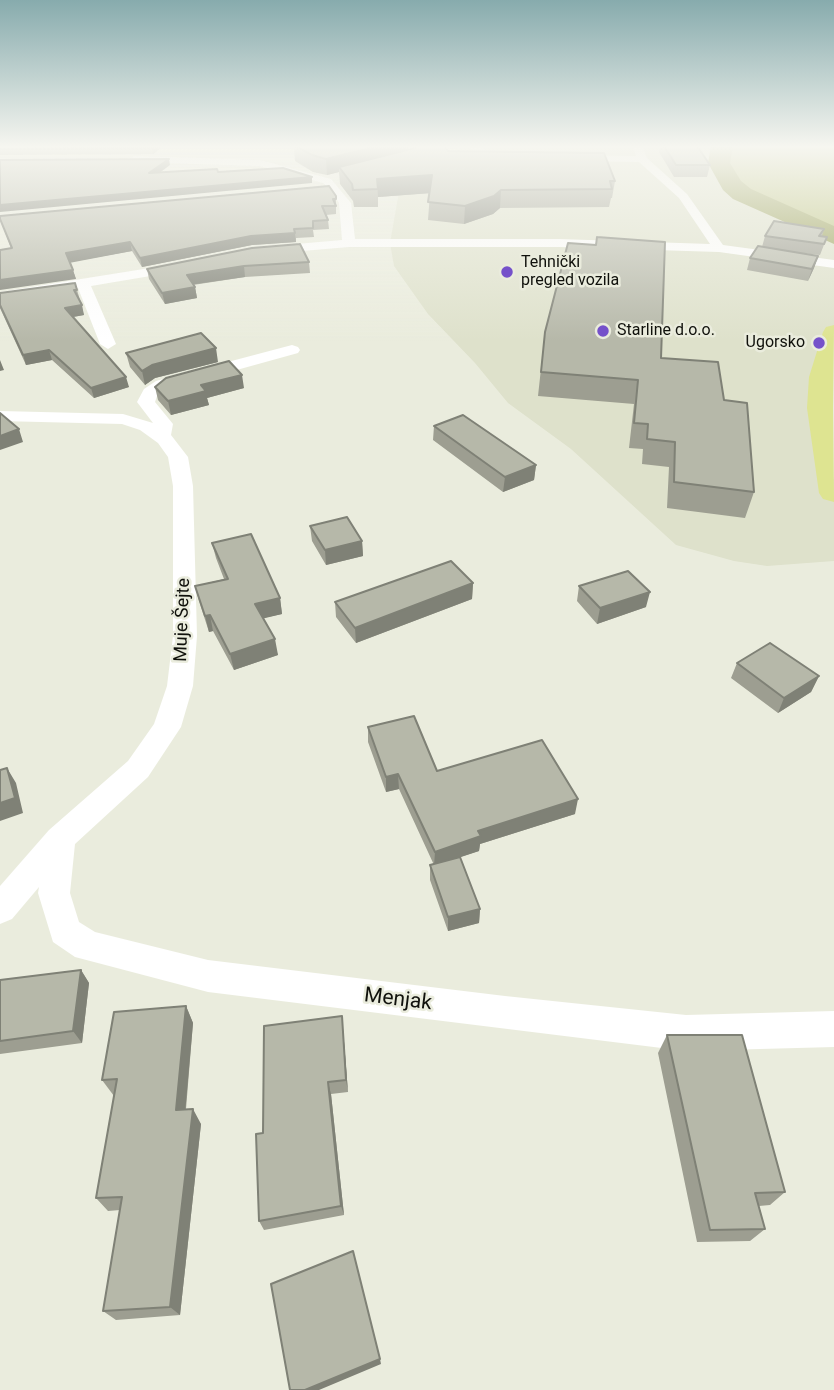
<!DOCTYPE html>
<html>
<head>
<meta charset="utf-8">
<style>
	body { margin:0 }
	canvas { display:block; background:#eaecdd }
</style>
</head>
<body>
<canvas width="834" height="1390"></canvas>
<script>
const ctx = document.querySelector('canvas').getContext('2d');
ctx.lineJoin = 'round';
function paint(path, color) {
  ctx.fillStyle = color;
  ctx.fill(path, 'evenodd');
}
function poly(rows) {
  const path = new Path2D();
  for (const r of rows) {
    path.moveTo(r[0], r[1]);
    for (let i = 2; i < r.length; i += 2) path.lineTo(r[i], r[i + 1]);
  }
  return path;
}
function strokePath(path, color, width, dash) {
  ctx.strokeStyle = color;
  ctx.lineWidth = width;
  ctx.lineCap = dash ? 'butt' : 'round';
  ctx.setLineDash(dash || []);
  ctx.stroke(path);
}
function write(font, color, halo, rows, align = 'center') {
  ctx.font = font + ' Roboto,sans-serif';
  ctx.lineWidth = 5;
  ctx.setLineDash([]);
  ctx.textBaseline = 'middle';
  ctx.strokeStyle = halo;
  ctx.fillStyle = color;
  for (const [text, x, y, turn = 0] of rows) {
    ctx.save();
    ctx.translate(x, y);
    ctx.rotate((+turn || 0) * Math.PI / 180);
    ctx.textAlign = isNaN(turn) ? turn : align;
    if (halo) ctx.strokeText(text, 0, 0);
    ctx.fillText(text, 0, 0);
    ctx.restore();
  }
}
const built = poly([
	[459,146,722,146,719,163,731,185,742,194,834,236,834,332,830,339,823,434,834,481,834,561,767,566,734,561,676,545,571,449,508,403,475,363,428,314,394,266,390,243,403,169,457,160]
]);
const green = poly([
	[722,146,834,146,834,236,742,194,731,185,719,163]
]);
const river = poly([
	[711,146,733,146,730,163,741,181,751,189,834,226,834,244,733,199,723,190,708,163,711,146]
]);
const street = poly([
	[467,146,479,146,487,151,518,158,513,161,484,157,467,146],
	[632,146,642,146,647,158,687,194,723,245,834,260,834,268,719,252,559,247,349,247,267,254,262,253,262,247,342,240,339,203,331,190,323,183,260,166,134,162,129,159,134,156,260,160,331,179,351,203,355,239,559,239,710,244,679,198,639,162,572,161,567,158,572,155,636,156,632,146],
	[181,263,186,264,186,270,91,286,116,344,108,349,100,344,78,288,0,300,0,292,181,263],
	[292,345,298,347,300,350,298,353,168,389,157,396,155,402,173,424,171,435,188,457,193,486,197,636,193,686,181,727,148,777,75,844,70,893,79,922,95,932,208,960,505,996,686,1015,834,1011,834,1047,686,1051,208,992,75,957,53,942,38,893,39,887,12,919,0,924,0,886,49,830,128,761,154,724,167,686,173,636,173,486,168,457,158,443,140,430,122,424,0,421,0,411,123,414,153,423,137,402,144,389,156,381,292,345]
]);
const primary = poly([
	[834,325,833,408,834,502,823,499,819,493,807,408,809,377,823,332,826,327,834,325]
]);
const wall = poly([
	[0,146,161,146,161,148,153,154,0,155],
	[294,146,408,146,408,150,448,151,615,181,612,198,611,198,609,207,500,208,493,214,464,224,428,220,430,193,378,197,378,207,354,207,353,201,340,184,339,172,327,175,313,172,295,161],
	[660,146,697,146,710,165,707,177,674,177,659,152],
	[336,196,336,214,326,215,328,220,329,229,313,230,314,237,296,238,296,242,252,245,142,267,132,251,70,262,76,279,11,248,0,219],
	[824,229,822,236,827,237,820,255,792,252,818,256,814,268,808,281,747,270,750,258,762,247,765,236],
	[309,262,310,273,245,277,193,285,195,287,197,298,165,304,149,279,147,269],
	[77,290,80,300,79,300,84,315,73,317,129,387,94,398,52,360,26,365,0,308,0,293],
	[545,332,661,358,724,400,754,492,745,518,667,508,669,467,642,464,643,449,629,448,634,404,538,396],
	[126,353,218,362,155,378,145,385,130,367],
	[155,387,244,388,207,398,209,405,171,415,158,400],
	[434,426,536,465,534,480,503,492,433,440],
	[310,526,362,541,363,556,326,565,312,541],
	[212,543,280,598,282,614,263,618,278,655,234,670,213,631,209,632,199,601,195,586,224,579,216,558],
	[473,583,472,599,356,643,336,617,335,602],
	[579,586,646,607,597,624,577,601],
	[737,663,819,676,811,692,778,713,731,678],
	[368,727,437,771,575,814,480,844,479,851,460,857,480,909,479,923,448,931,430,880,430,865,434,865,399,789,386,792,368,742],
	[81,970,89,983,82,1043,0,1054,0,980],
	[186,1006,193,1023,186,1109,201,1124,180,1315,116,1320,103,1311,120,1210,108,1211,96,1198,114,1096,102,1080],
	[343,1029,348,1092,331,1094,344,1215,264,1230,259,1221,263,1133],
	[667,1035,785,1192,770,1205,759,1206,765,1229,750,1241,697,1242,658,1053]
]);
const shadedWall = poly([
	[155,146,161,146,161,148,153,154,152,148],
	[378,146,408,146,408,153,339,167,339,172,327,175,326,159],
	[169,159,170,165,150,180,149,173],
	[432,175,432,193,378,197,377,179],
	[312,177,312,183,0,212,0,205],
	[501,190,500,208,493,214,464,224,465,206],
	[295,233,296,242,252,245,142,267,140,258,251,236],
	[130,242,132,251,69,263,66,253],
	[818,256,814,268,808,281,812,269],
	[244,266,245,277,189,285,187,275],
	[73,270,76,279,0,290,0,280],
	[195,287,197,298,165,304,162,293],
	[82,305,84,315,67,318,65,308],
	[216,348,218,362,155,378,145,385,142,371,152,365],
	[49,350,52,360,26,365,23,355],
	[0,360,4,370,0,371],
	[242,375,244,388,207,398,209,405,171,415,168,401,201,385],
	[126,377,129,387,94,398,91,388],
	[19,429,23,442,0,450,0,436],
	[536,465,534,480,503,492,505,477],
	[362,541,363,556,326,565,325,550],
	[473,583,472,599,356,643,355,628],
	[650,592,646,607,597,624,600,608],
	[280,598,282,614,257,620,255,604],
	[210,615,213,631,209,632,205,616],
	[275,639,278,655,234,670,230,654],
	[819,676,811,692,778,713,784,698],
	[7,768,16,783,23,813,0,821,0,803],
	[398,774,399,789,386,792,386,777],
	[578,799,575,814,480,844,479,851,434,866,435,852,478,831],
	[480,909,479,923,448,931,448,917],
	[81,970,89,983,82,1043,73,1031],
	[186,1006,193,1023,184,1125,176,1110],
	[342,1016,343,1029,348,1092,346,1080],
	[328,1082,331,1094,344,1215,341,1206],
	[193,1109,201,1124,180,1315,170,1307],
	[380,1359,381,1364,319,1390,305,1390]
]);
const building = poly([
	[0,146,155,146,152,148,0,149,0,146],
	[296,146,378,146,326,159,312,155,296,146],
	[417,146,445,146,448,151,604,153,615,181,610,181,612,189,501,190,494,196,465,206,428,202,432,175,377,179,378,189,353,190,352,184,339,167,415,148,417,146],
	[664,146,697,146,710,165,676,165,664,146],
	[169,159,149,173,217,169,218,172,283,168,312,177,0,205,0,160,169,159],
	[329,186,336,196,336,199,333,199,336,206,322,206,328,220,313,221,313,228,294,229,295,233,251,236,140,258,130,242,66,253,73,270,0,280,0,250,12,248,0,219,0,216,329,186],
	[774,221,824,229,819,236,827,237,824,244,765,236,774,221],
	[597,237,665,242,661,358,718,362,724,400,747,403,754,492,674,482,675,442,647,439,648,424,634,423,638,380,541,372,545,332,568,243,596,245,597,237],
	[300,244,309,262,244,266,187,275,195,287,162,293,147,269,252,248,300,244],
	[758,246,818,256,812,269,750,258,758,246],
	[75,283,77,290,74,290,82,305,65,308,126,377,91,388,49,350,23,355,0,305,0,293,75,283],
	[201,333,216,348,152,365,142,371,126,353,201,333],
	[229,361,242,375,201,385,206,391,168,401,155,387,166,378,229,361],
	[0,413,19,429,0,436,0,413],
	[463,415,536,465,505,477,434,426,463,415],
	[347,517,362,541,325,550,310,526,347,517],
	[251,534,280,598,255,604,275,639,230,654,210,615,205,616,195,586,228,579,212,543,251,534],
	[451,561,473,583,355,628,335,602,451,561],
	[628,571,650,592,600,608,579,586,628,571],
	[770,643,819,676,784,698,737,663,770,643],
	[414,716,437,771,542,740,578,799,478,831,481,836,435,852,398,774,386,777,368,727,414,716],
	[7,768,15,798,0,803,0,770,7,768],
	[460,857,480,909,448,917,430,865,460,857],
	[81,970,73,1031,0,1041,0,980,81,970],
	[186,1006,176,1110,193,1109,170,1307,103,1311,122,1197,96,1198,117,1079,102,1080,114,1012,186,1006],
	[342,1016,346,1080,328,1082,341,1206,259,1221,256,1134,263,1133,264,1026,342,1016],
	[667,1035,742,1035,785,1192,755,1193,765,1229,710,1230,667,1035],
	[353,1251,380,1359,305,1390,290,1390,271,1284,353,1251]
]);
const markers = [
	[507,272,7,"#7551ca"],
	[603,331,7,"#7551ca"],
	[819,343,7,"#7551ca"]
];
const farPoinames = [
	["Tehnički",521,263],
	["pregled vozila",521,281],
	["Starline d.o.o.",617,331],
	["Ugorsko",805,343,"right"]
];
const streetNames = [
	["Muje Šejte",183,620,-88]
];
const nearStreetnames = [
	["Menjak",398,1000,7]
];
paint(built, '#dee1cb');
paint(green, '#bbc27c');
paint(river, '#979e54');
paint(street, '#fff');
paint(primary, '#dee491');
paint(wall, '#9d9e91');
paint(shadedWall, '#7f8176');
paint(building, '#b6b8a9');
strokePath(building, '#7f8176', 2);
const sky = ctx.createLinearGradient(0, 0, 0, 341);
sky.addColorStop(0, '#87abad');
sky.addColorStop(0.43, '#f6f6f0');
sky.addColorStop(1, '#f6f6f000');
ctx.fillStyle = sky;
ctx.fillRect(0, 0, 834, 341);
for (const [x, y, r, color] of markers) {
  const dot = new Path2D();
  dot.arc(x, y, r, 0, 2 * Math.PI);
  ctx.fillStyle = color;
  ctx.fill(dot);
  strokePath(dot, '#eaecdd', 2.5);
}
write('16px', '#10110c', '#eaecdd', farPoinames, 'left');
write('18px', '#10110c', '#eaecdd', streetNames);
write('21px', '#10110c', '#eaecdd', nearStreetnames);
</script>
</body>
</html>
